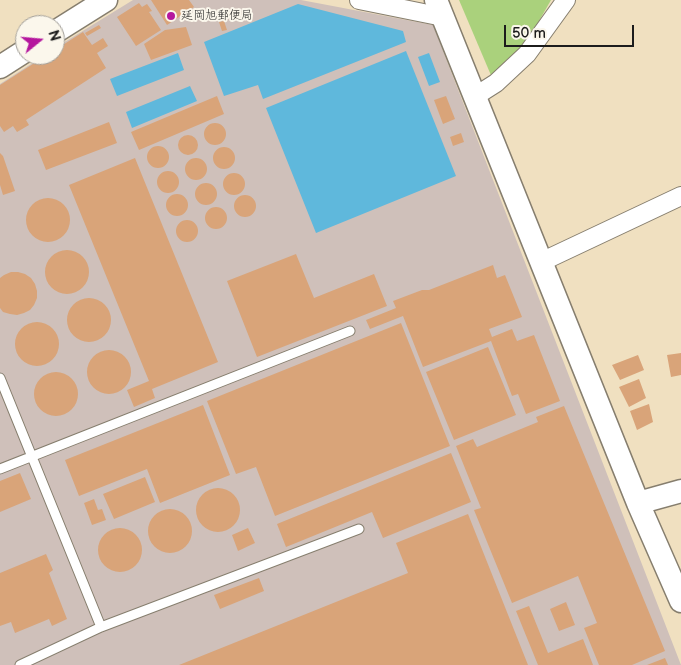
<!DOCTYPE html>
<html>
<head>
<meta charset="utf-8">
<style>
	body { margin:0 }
	#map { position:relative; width:681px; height:665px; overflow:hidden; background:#f0e0c0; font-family:"Balsamiq Sans",sans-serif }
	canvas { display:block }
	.north { position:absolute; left:15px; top:15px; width:50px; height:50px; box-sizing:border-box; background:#fbf7ec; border:1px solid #a29f99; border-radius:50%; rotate:73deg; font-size:14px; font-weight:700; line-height:20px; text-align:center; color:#1c1c1c }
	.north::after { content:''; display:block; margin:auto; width:18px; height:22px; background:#b5179e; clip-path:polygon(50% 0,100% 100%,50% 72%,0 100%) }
	.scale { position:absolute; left:504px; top:25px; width:130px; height:22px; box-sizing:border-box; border:2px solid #1c1c1c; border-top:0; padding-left:6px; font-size:15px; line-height:18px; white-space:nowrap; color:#1c1c1c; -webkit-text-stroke:4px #fbf7ec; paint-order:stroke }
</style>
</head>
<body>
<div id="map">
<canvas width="681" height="665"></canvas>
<div class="north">N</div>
<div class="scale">50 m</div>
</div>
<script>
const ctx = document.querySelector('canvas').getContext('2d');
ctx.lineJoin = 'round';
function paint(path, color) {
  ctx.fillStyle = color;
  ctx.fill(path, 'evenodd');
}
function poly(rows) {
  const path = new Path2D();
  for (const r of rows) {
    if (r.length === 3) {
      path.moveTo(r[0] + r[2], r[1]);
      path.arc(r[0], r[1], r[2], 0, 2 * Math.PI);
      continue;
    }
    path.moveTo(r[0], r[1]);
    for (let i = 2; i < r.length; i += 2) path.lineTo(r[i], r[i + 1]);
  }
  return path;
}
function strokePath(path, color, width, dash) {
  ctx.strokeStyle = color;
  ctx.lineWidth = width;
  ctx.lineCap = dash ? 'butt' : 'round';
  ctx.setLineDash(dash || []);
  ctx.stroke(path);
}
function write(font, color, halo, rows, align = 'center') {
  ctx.font = font + ' "Balsamiq Sans","Klee One",sans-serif';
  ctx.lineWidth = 4;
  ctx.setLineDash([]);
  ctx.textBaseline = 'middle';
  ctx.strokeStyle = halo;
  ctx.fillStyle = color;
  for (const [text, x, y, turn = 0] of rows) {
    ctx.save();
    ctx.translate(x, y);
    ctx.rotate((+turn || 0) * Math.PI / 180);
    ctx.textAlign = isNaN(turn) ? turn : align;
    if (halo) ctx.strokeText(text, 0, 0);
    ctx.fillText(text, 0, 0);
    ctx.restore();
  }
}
const industrial = poly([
	[133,0,301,0,433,25,681,665,0,665,0,84,45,55,55,55,55,48]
]);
const green = poly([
	[459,0,551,0,527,42,493,80]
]);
const water = poly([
	[298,4,403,31,406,42,263,99,258,85,224,96,204,42],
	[406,51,456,176,316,233,266,108],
	[178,53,184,70,117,96,110,79],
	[429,53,440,82,429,86,418,57],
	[190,86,197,101,132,128,126,112]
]);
const building = poly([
	[151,0,189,0,194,7,167,25],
	[139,3,142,7,147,4,152,11,149,12,161,30,136,46,117,17],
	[224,21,227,30,222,31,219,22],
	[99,25,101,28,87,36,85,33],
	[186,27,192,45,151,60,144,44,165,30],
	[83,32,92,45,103,38,108,46,97,53,106,68,26,120,29,125,17,132,13,126,4,132,0,126,0,85,47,55,55,55,55,50],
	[217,96,224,114,139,150,131,132],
	[446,96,455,119,443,124,434,100],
	[109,122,117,143,46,170,38,150],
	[215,134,11],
	[461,133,464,142,453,146,450,137],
	[188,145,10],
	[158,157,11],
	[224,158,11],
	[0,153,3,156,15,191,3,195,0,185],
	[135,158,218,362,152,389,155,398,134,407,127,390,149,381,69,185],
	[196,169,11],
	[168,182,11],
	[234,184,11],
	[206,194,11],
	[177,205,11],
	[245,206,11],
	[48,220,22],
	[216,218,11],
	[187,231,11],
	[67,272,22],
	[296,254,314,298,374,274,387,306,257,357,227,281],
	[493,265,497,278,505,275,522,317,489,329,492,337,512,329,517,341,534,335,560,401,526,414,518,394,512,396,491,341,423,367,403,316,370,329,366,320,396,308,393,301,422,290,429,290],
	[11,272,18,272,25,274,31,278,35,284,37,291,37,298,34,305,30,310,24,313,17,315,10,314,3,312,0,308,0,278,4,275],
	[89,320,22],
	[37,344,22],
	[401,323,450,446,275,516,256,467,236,474,207,401],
	[488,347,516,415,454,440,426,372],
	[109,372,22],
	[681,353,681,375,671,377,667,355],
	[638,355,644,370,620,380,612,365],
	[56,394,22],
	[639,379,646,398,629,407,619,387],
	[649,404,653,422,637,430,630,411],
	[203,405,230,475,160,503,147,469,79,496,65,460],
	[564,406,665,651,632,665,599,665,584,628,597,623,578,576,512,603,474,510,481,508,456,446,473,439,477,447,538,422,536,417],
	[451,453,471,502,383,538,372,512,286,547,277,524],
	[20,473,31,499,0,512,0,481],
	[145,477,155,502,114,519,103,494],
	[218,510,22],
	[94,499,98,510,102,509,106,520,92,525,84,503],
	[170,531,22],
	[468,514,528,665,179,665,408,573,396,543],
	[248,528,255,543,238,551,232,535],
	[120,550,22],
	[46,554,53,570,49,573,67,619,52,626,49,619,15,633,11,622,0,626,0,573],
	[259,578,264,591,220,609,214,595],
	[566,602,575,625,559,631,550,609],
	[529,606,548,653,583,639,593,665,538,665,516,611],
	[665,658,668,665,647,665]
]);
const service = poly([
	[0,378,101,627],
	[0,469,350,331],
	[20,665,101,627,359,529]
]);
const minor = poly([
	[359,0,443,17],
	[474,97,496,83,527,54,566,0],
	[541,262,681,196]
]);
const tertiary = poly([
	[436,0,638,503,681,601],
	[55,32,106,0],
	[0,67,25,51],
	[638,503,681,491]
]);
const markers = [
	[171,16,5,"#b5179e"]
];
const poiNames = [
	["延岡旭郵便局",181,16]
];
paint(industrial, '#cfc0ba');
paint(green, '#aad17c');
paint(water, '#5fb8dc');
paint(building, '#d9a479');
strokePath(service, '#867e6e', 11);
strokePath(minor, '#867e6e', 20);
strokePath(tertiary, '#867e6e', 25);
strokePath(service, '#fff', 9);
strokePath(minor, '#fff', 18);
strokePath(tertiary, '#fff', 22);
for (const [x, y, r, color] of markers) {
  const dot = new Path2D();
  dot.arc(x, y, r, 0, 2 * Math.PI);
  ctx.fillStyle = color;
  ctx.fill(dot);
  strokePath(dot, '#fbf7ec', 2);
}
write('12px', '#1c1c1c', '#fbf7ec', poiNames, 'left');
</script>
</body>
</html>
